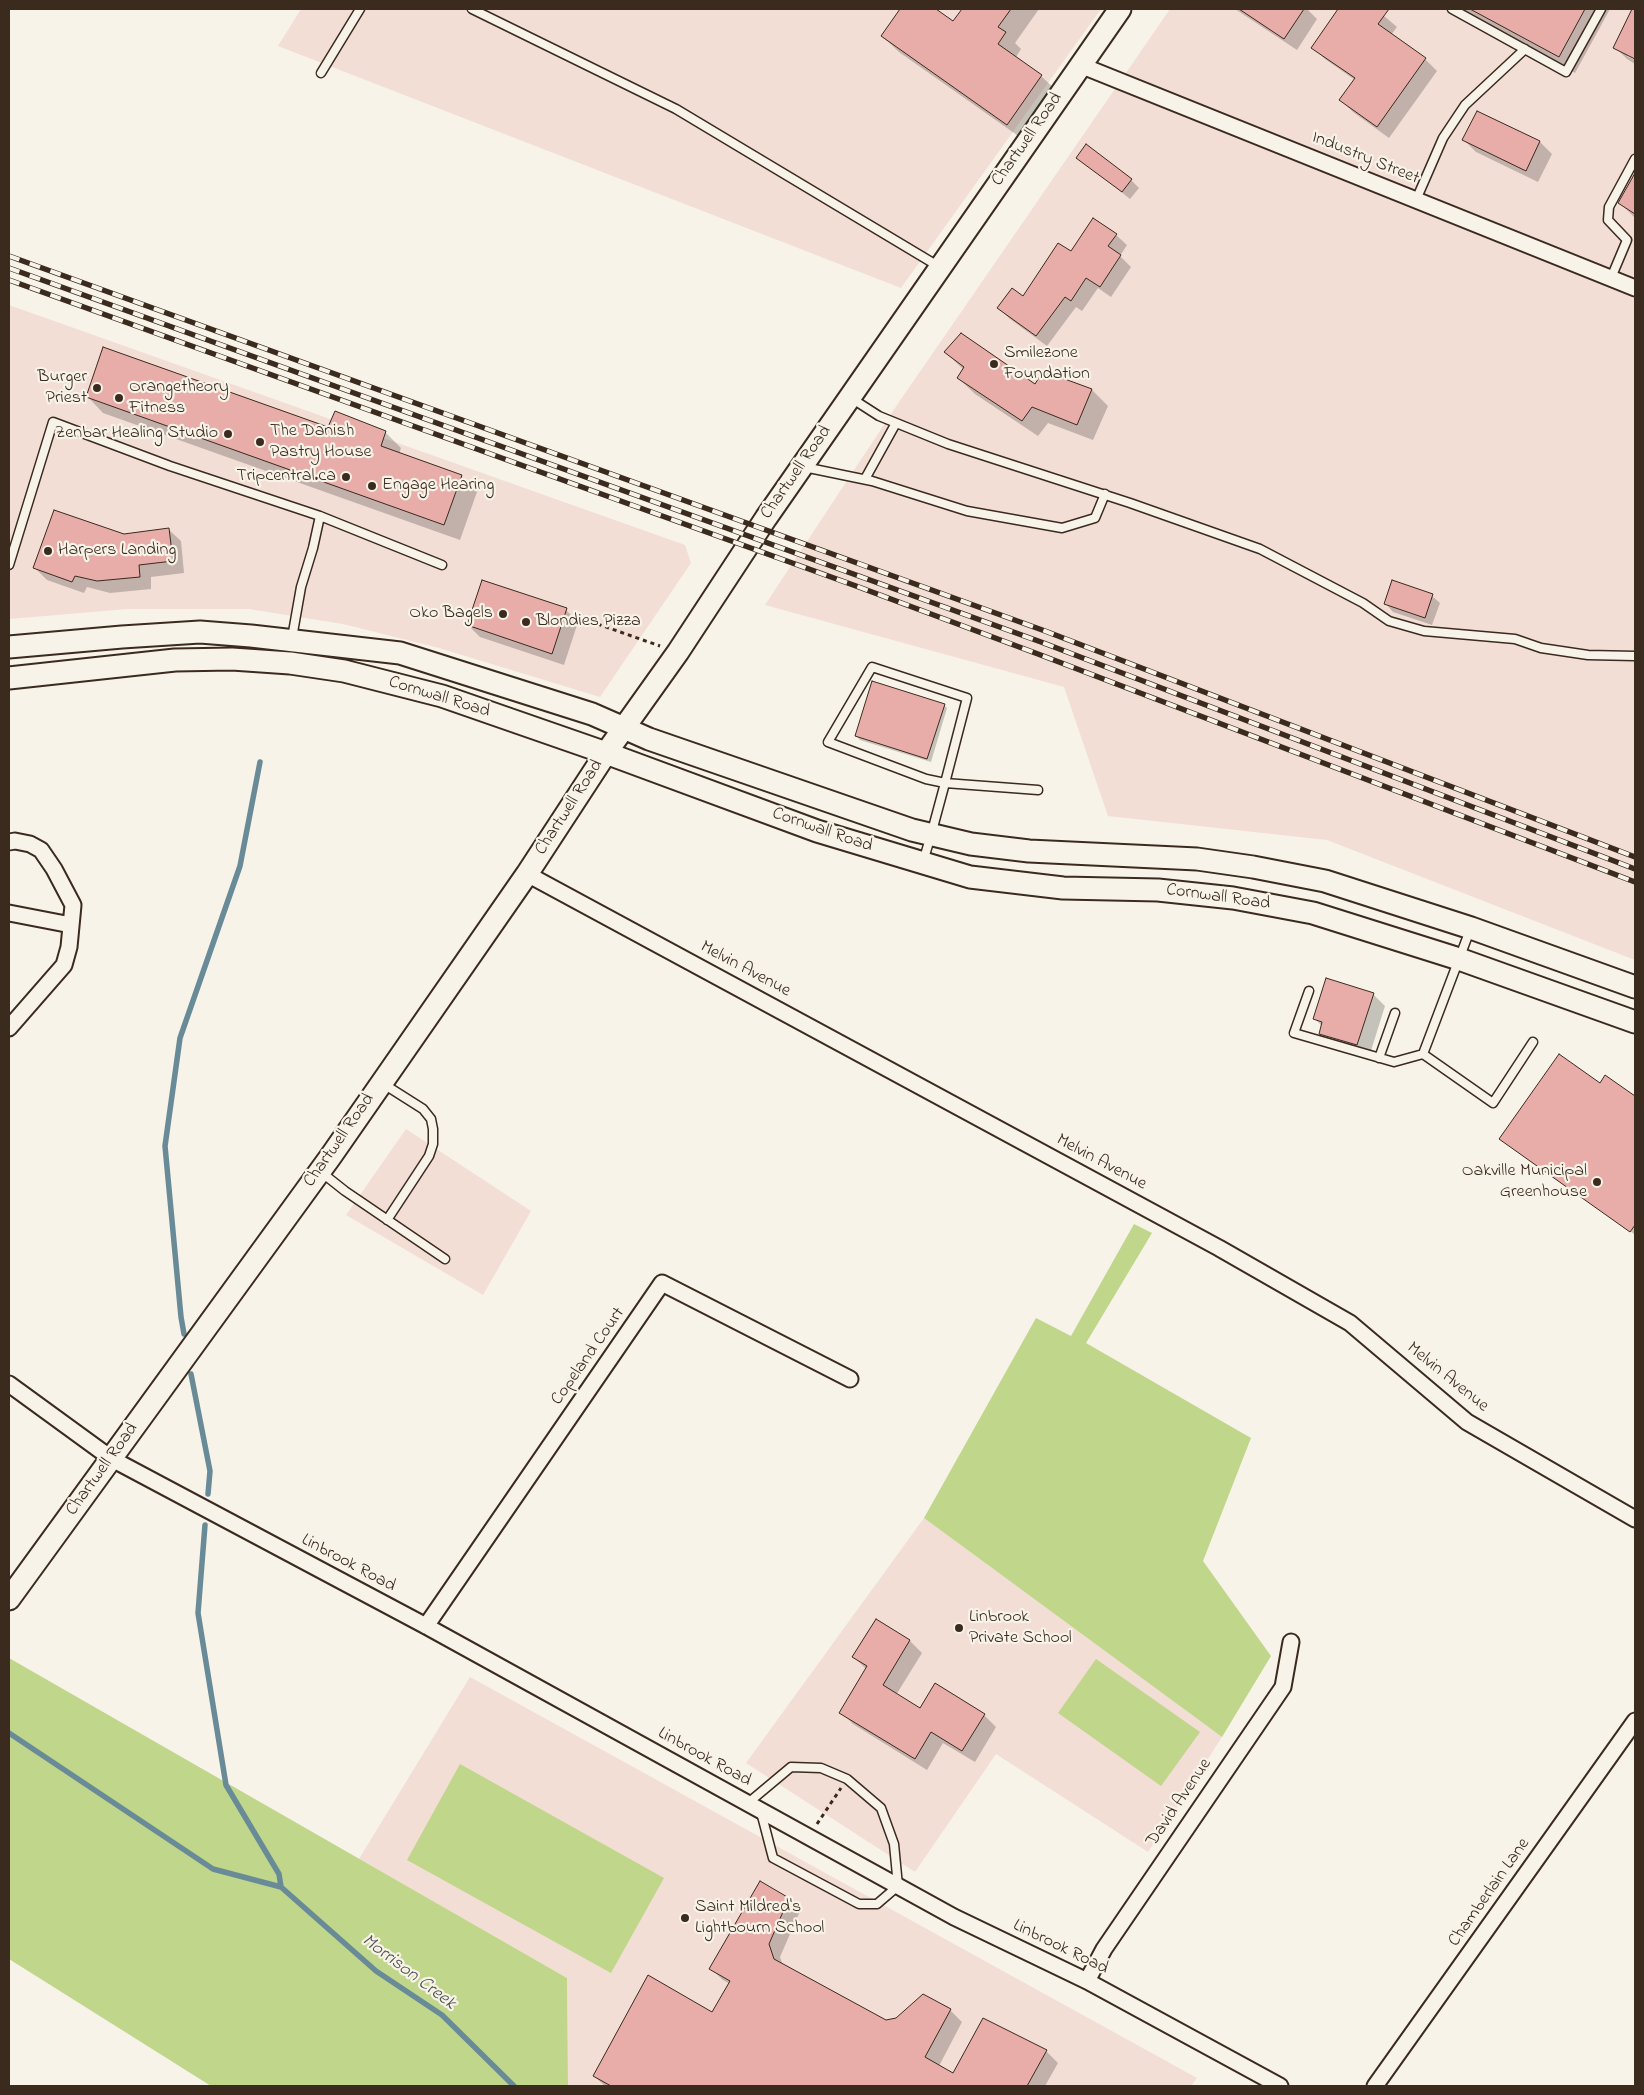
<!DOCTYPE html>
<html>
<head>
<meta charset="utf-8">
<style>
	body { margin:0 }
	#map { position:relative; width:1644px; height:2095px; overflow:hidden; background:#f7f3e8; font-family:"Indie Flower",sans-serif }
	canvas { display:block }
	.frame { position:absolute; inset:0; border:10px solid #3b2a1e; pointer-events:none }
</style>
</head>
<body>
<div id="map">
<canvas width="1644" height="2095"></canvas>
<div class="frame"></div>
</div>
<script>
const ctx = document.querySelector('canvas').getContext('2d');
ctx.lineJoin = 'round';
function paint(path, color) {
  ctx.fillStyle = color;
  ctx.fill(path, 'evenodd');
}
function poly(rows) {
  const path = new Path2D();
  for (const r of rows) {
    path.moveTo(r[0], r[1]);
    for (let i = 2; i < r.length; i += 2) path.lineTo(r[i], r[i + 1]);
  }
  return path;
}
function strokePath(path, color, width, dash) {
  ctx.strokeStyle = color;
  ctx.lineWidth = width;
  ctx.lineCap = dash ? 'butt' : 'round';
  ctx.setLineDash(dash || []);
  ctx.stroke(path);
}
function write(font, color, halo, rows, align = 'center') {
  ctx.font = font + ' "Indie Flower",sans-serif';
  ctx.lineWidth = 4.5;
  ctx.setLineDash([]);
  ctx.textBaseline = 'middle';
  ctx.strokeStyle = halo;
  ctx.fillStyle = color;
  for (const [text, x, y, turn = 0] of rows) {
    ctx.save();
    ctx.translate(x, y);
    ctx.rotate((+turn || 0) * Math.PI / 180);
    ctx.textAlign = isNaN(turn) ? turn : align;
    if (halo) ctx.strokeText(text, 0, 0);
    ctx.fillText(text, 0, 0);
    ctx.restore();
  }
}
const built = poly([
	[301,9,1101,9,901,288,278,46],
	[1170,9,1635,9,1635,960,1327,840,1108,816,1064,687,765,605,897,405],
	[9,305,685,545,691,563,600,697,439,648,343,624,249,609,128,609,9,619],
	[406,1129,531,1211,483,1295,346,1215],
	[924,1518,1222,1737,1148,1852,996,1754,915,1872,746,1763],
	[470,1677,1197,2078,1191,2086,568,2086,567,1978,359,1859]
]);
const green = poly([
	[1134,1224,1152,1233,1086,1343,1251,1438,1203,1561,1271,1656,1222,1737,924,1518,1036,1318,1071,1336],
	[9,1658,567,1978,568,2086,211,2086,9,1959],
	[1096,1659,1200,1732,1161,1786,1058,1713],
	[460,1764,664,1878,611,1973,407,1860]
]);
const shadow = poly([
	[901,9,933,9,954,23,964,9,1039,9,1015,43,1021,49,1016,57,1041,76,1058,92,1024,140,899,52,882,36],
	[1235,9,1307,9,1317,19,1297,50],
	[1339,9,1376,9,1397,27,1391,35,1425,59,1437,71,1389,138,1353,112,1341,100,1355,80,1325,59,1313,47],
	[1458,9,1610,9,1575,73],
	[1634,9,1635,57,1627,53,1627,56,1635,60,1635,64,1627,59,1615,47],
	[1477,112,1540,142,1552,154,1538,182,1476,152,1464,140],
	[1078,157,1131,180,1139,188,1130,199],
	[1635,175,1635,218,1620,203],
	[1116,235,1127,245,1120,256,1131,267,1111,297,1098,288,1082,311,1076,307,1047,346,1010,319,999,308,1024,298],
	[945,352,1036,386,1044,372,1092,390,1108,406,1093,440,1048,423,1038,436,975,394,958,378,964,370],
	[87,396,329,429,385,432,401,448,399,454,461,476,477,492,460,540,103,413],
	[168,529,181,541,184,573,151,577,151,589,110,593,87,587,84,593,47,580,35,568,123,536],
	[1432,596,1440,603,1432,625,1393,612,1386,604],
	[566,610,578,622,564,665,480,637,468,625],
	[944,705,947,708,931,762,860,740,856,736],
	[1373,994,1385,1006,1369,1057,1332,1046,1320,1034,1322,1026,1314,1018],
	[1606,1076,1635,1097,1634,1234,1504,1142,1600,1085],
	[876,1621,910,1641,922,1653,896,1695,920,1710,984,1715,996,1727,975,1762,943,1743,927,1770,853,1724,841,1712,867,1670,854,1657],
	[788,1899,800,1911,780,1957,783,1966,886,2022,950,2010,962,2022,939,2066,953,2075,1046,2051,1058,2063,1045,2086,605,2086,594,2076,712,2014,730,1984,723,1980,710,1968]
]);
const stream = poly([
	[184,1334,181,1317,165,1146,180,1038,240,866,260,762],
	[191,1374,210,1471,208,1494],
	[205,1525,198,1613,226,1785,279,1874,281,1887],
	[9,1733,213,1869,281,1887,376,1971,442,2015,514,2086]
]);
const building = poly([
	[900,9,936,9,953,21,962,9,1011,9,998,27,1006,32,998,44,1042,75,1007,125,881,36,900,9],
	[1239,9,1304,9,1284,39,1239,9],
	[1338,9,1389,9,1378,24,1426,58,1377,127,1339,100,1355,78,1311,48,1338,9],
	[1470,9,1585,9,1559,57,1470,9],
	[1632,9,1635,9,1635,59,1613,48,1632,9],
	[1477,111,1540,141,1526,171,1462,140,1477,111],
	[1086,144,1132,179,1122,192,1076,158,1086,144],
	[1635,173,1635,214,1618,203,1635,173],
	[1093,218,1117,234,1108,246,1121,255,1100,287,1086,278,1071,301,1065,297,1036,336,997,308,1012,288,1023,296,1058,243,1071,251,1093,218],
	[961,333,1035,384,1043,371,1092,389,1077,425,1032,407,1022,421,957,378,964,367,944,352,961,333],
	[103,347,328,427,335,411,386,431,381,446,462,475,444,525,86,397,103,347],
	[54,510,124,534,169,528,173,561,139,565,140,577,97,581,75,576,72,582,33,568,54,510],
	[482,580,567,608,552,654,467,625,482,580],
	[1392,580,1433,594,1425,618,1384,604,1392,580],
	[872,681,945,704,927,759,855,736,872,681],
	[1326,978,1374,993,1357,1045,1319,1034,1322,1022,1313,1019,1326,978],
	[1559,1054,1600,1083,1605,1075,1635,1096,1635,1225,1630,1232,1499,1139,1559,1054],
	[876,1619,910,1640,883,1685,920,1708,935,1683,985,1714,962,1751,931,1732,915,1759,839,1713,867,1666,852,1657,876,1619],
	[760,1881,789,1898,769,1944,774,1959,886,2020,896,2018,923,1994,951,2009,925,2057,953,2073,983,2018,1047,2050,1027,2086,611,2086,593,2076,648,1975,712,2012,730,1981,709,1969,760,1881]
]);
const path = poly([
	[575,616,660,646],
	[817,1824,841,1788]
]);
const lane = poly([
	[472,9,676,109,938,266],
	[1452,9,1566,72,1601,9],
	[321,73,360,9],
	[1416,200,1443,138,1465,105,1525,49],
	[1611,278,1627,240,1608,220,1609,207,1635,159],
	[851,398,879,416,948,444,1130,503,1260,549,1363,603,1389,621,1424,631,1515,639,1541,648,1588,655,1635,656],
	[804,467,872,481,967,511,1062,528,1095,518,1105,494],
	[865,479,896,423],
	[9,565,53,422,170,466,320,516,442,565],
	[292,638,301,587,313,548,320,516],
	[923,862,931,835,945,783,967,698,872,667,828,742,926,779,945,783,1038,790],
	[1309,991,1294,1033,1394,1062,1423,1054,1470,930],
	[1423,1054,1493,1103,1533,1042],
	[1379,1058,1395,1013],
	[382,1083,423,1109,431,1119,433,1129,433,1144,429,1156,387,1220],
	[321,1172,345,1191,445,1259],
	[748,1803,791,1767,821,1768,847,1779,881,1808,894,1844,898,1886,877,1904,859,1904,773,1858,761,1812]
]);
const street = poly([
	[1080,65,1635,288],
	[9,842,15,841,30,844,41,850,54,869,73,905,69,947,64,965,9,1028],
	[527,874,1219,1248,1350,1323,1467,1422,1635,1519],
	[9,913,71,925],
	[9,1384,112,1459,426,1626,954,1917,1087,1981,1280,2086],
	[426,1626,662,1283,850,1379],
	[1087,1981,1104,1949,1283,1687,1291,1642],
	[1375,2086,1635,1721]
]);
const secondary = poly([
	[9,647,122,637,200,632,251,636,400,653,592,714,649,739,912,830,971,844,1029,851,1197,859,1253,867,1325,881,1471,928,1635,987],
	[9,678,175,660,232,659,290,663,344,671,442,696,606,753,817,831,970,877,1063,888,1158,890,1233,898,1313,913,1459,959,1635,1022],
	[9,1599,331,1156,527,874,606,753,678,652,766,518,1120,9]
]);
const rail = poly([
	[9,256,1045,631,1635,857],
	[9,268,1041,642,1635,869],
	[9,280,856,586,1038,654,1635,882]
]);
const markers = [
	[994,364,5,"#3b2a1e"],
	[97,388,5,"#3b2a1e"],
	[119,398,5,"#3b2a1e"],
	[228,434,5,"#3b2a1e"],
	[260,442,5,"#3b2a1e"],
	[346,477,5,"#3b2a1e"],
	[372,486,5,"#3b2a1e"],
	[48,551,5,"#3b2a1e"],
	[503,614,5,"#3b2a1e"],
	[526,622,5,"#3b2a1e"],
	[1597,1182,5,"#3b2a1e"],
	[959,1628,5,"#3b2a1e"],
	[685,1918,5,"#3b2a1e"]
];
const streetNames = [
	["Chartwell Road",1028,140,-55],
	["Industry Street",1365,159,22],
	["Chartwell Road",797,473,-55],
	["Cornwall Road",439,698,17],
	["Chartwell Road",570,808,-57],
	["Cornwall Road",822,831,19],
	["Cornwall Road",1218,898,8],
	["Melvin Avenue",745,970,28],
	["Chartwell Road",340,1141,-55],
	["Melvin Avenue",1101,1163,28],
	["Copeland Court",589,1357,-55],
	["Melvin Avenue",1447,1378,39],
	["Chartwell Road",103,1470,-54],
	["Linbrook Road",348,1564,28],
	["Linbrook Road",704,1758,29],
	["David Avenue",1180,1803,-56],
	["Chamberlain Lane",1490,1893,-55],
	["Linbrook Road",1060,1948,26]
];
const poiNames = [
	["Smilezone",1004,354],
	["Foundation",1004,375],
	["Burger",87,378,"right"],
	["Priest",87,399,"right"],
	["Orangetheory",129,388],
	["Fitness",129,409],
	["The Danish",270,432],
	["Pastry House",270,453],
	["Zenbar Healing Studio",218,434,"right"],
	["Tripcentral.ca",336,477,"right"],
	["Engage Hearing",382,486],
	["Harpers Landing",58,551],
	["Oko Bagels",493,614,"right"],
	["Blondies Pizza",536,622],
	["Oakville Municipal",1587,1172,"right"],
	["Greenhouse",1587,1193,"right"],
	["Linbrook",969,1618],
	["Private School",969,1639],
	["Saint Mildred's",695,1908],
	["Lightbourn School",695,1929]
];
const waterNames = [
	["Morrison Creek",408,1973,37]
];
paint(built, '#f2ded5');
paint(green, '#c0d68b');
paint(shadow, '#0003');
strokePath(stream, '#698b98', 5.5);
paint(building, '#e8ada9');
strokePath(building, '#3b2a1e', 1);
strokePath(lane, '#3b2a1e', 11);
strokePath(street, '#3b2a1e', 19);
strokePath(secondary, '#3b2a1e', 25);
strokePath(path, '#3b2a1e', 3, [4, 4]);
strokePath(lane, '#f7f3e8', 8);
strokePath(street, '#f7f3e8', 15);
strokePath(secondary, '#f7f3e8', 21);
strokePath(rail, '#3b2a1e', 5.5);
strokePath(rail, '#f7f3e8', 4, [11]);
for (const [x, y, r, color] of markers) {
  const dot = new Path2D();
  dot.arc(x, y, r, 0, 2 * Math.PI);
  ctx.fillStyle = color;
  ctx.fill(dot);
  strokePath(dot, '#f7f3e8', 2);
}
write('18px', '#3b2a1e', '#f7f3e8', streetNames);
write('18px', '#3b2a1e', '#f7f3e8', poiNames, 'left');
write('italic 19px', '#4e5251', '#f7f3e8', waterNames);
</script>
</body>
</html>
